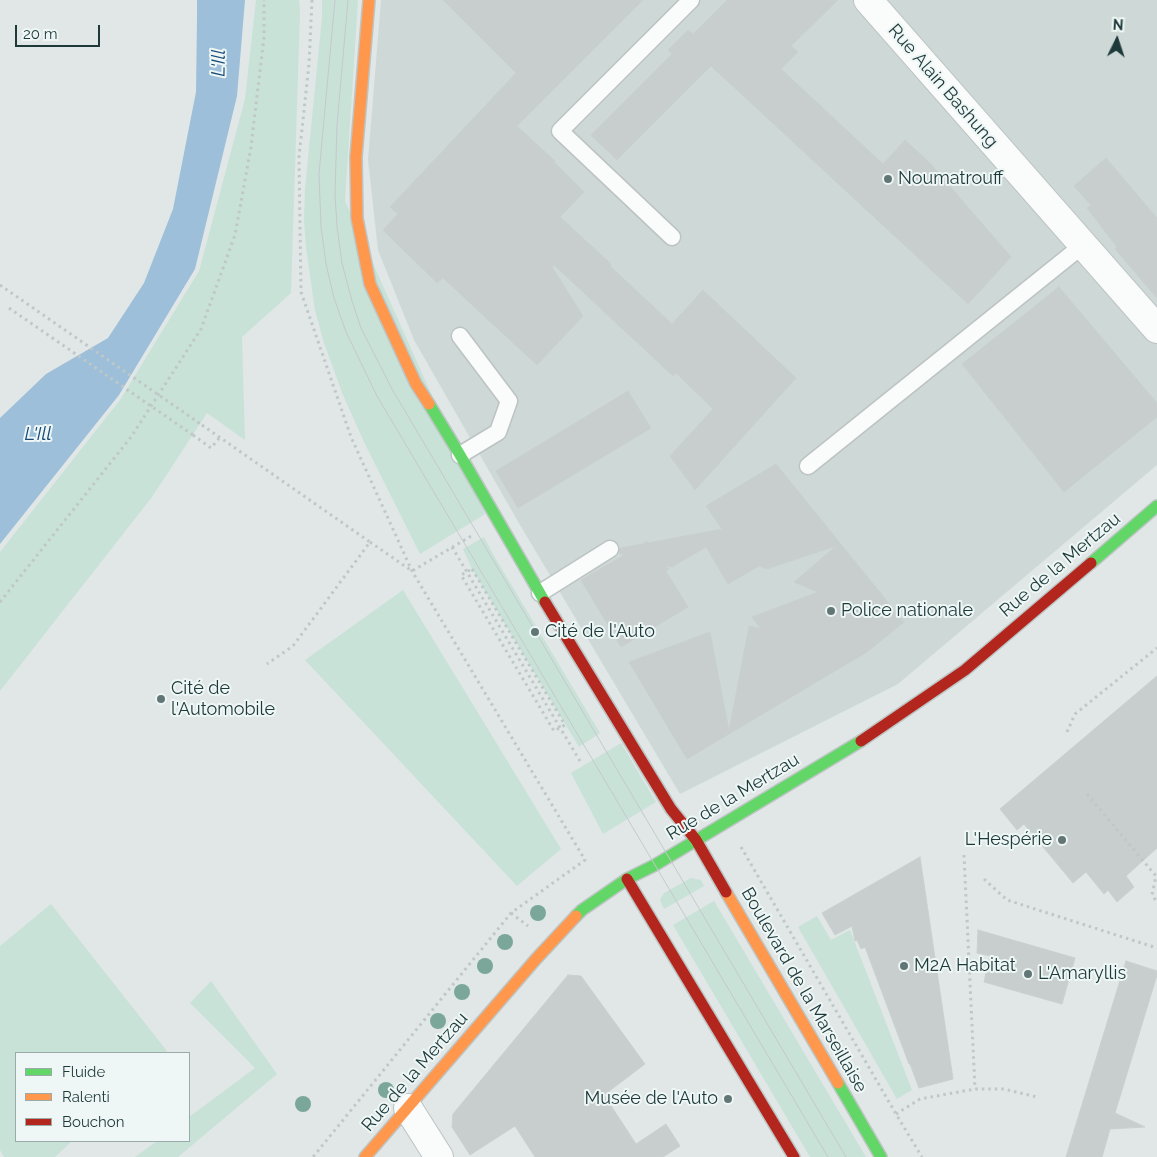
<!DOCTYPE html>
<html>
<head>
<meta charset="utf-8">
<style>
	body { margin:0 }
	#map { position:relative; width:1157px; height:1157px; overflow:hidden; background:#e0e7e6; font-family:Raleway,sans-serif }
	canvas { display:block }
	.legend { position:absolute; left:15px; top:1052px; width:175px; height:90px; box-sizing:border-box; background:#eef7f5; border:1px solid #9babaa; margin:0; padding:6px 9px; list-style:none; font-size:15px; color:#1e393a }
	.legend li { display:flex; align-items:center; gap:10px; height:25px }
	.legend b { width:25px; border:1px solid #9babaa }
	.north { position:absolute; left:1092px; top:15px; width:50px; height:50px; -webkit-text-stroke:4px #eef7f5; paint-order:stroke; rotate:4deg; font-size:14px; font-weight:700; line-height:20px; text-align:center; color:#1e393a }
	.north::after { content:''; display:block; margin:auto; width:18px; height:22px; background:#1e393a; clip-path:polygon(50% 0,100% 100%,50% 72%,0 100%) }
	.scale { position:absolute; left:15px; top:25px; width:85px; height:22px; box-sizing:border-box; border:2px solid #1e393a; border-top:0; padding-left:6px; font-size:15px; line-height:18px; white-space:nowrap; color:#1e393a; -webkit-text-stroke:4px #eef7f5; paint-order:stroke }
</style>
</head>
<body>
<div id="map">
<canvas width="1157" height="1157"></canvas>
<ul class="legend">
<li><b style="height:6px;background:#63d668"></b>Fluide</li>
<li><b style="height:6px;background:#ff974d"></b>Ralenti</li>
<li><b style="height:6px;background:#b3261e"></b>Bouchon</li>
</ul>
<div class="north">N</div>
<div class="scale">20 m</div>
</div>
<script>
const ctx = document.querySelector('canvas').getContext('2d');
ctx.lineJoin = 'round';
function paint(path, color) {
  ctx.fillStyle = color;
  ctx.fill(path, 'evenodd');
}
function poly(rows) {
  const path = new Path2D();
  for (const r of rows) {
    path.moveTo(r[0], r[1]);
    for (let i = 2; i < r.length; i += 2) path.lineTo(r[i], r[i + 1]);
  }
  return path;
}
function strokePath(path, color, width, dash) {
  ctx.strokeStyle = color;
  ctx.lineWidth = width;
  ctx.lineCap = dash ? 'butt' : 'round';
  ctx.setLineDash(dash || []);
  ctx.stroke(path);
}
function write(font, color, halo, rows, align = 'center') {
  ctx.font = font + ' Raleway,sans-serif';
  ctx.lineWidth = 4;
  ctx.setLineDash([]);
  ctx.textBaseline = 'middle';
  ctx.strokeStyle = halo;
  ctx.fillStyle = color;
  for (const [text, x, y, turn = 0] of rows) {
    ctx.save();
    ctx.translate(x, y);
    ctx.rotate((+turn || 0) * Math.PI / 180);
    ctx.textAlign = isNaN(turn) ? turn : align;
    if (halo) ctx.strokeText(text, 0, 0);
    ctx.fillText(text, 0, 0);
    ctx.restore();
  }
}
const built = poly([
	[381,0,1157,0,1157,465,898,684,680,794,520,525,414,340,378,250,368,160]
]);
const green = poly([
	[256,0,299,0,300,12,291,293,242,337,245,440,207,413,152,497,0,691,0,552,120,400,199,271,245,99],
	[322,0,358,0,345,201,485,514,420,554,364,442,343,395,324,343,315,310,306,247,304,219,305,189,322,17],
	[484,537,494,556,600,733,579,747,472,569,463,549],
	[403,590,561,849,517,886,305,660],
	[621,743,656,802,603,834,571,773],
	[691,878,701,880,704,886,664,909,660,900,664,893],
	[714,901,866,1157,810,1157,673,925],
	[51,904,167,1051,165,1053,16,1053,16,1141,72,1141,55,1157,4,1157,0,1150,0,946],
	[817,916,831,940,850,930,912,1090,897,1099,798,927],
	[211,981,277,1074,178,1157,135,1157,157,1141,189,1141,189,1117,255,1068,190,1003]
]);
const water = poly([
	[197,0,245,0,237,96,195,269,119,395,0,544,0,418,46,374,108,338,144,283,173,209,196,92,197,19]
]);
const building = poly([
	[443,0,643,0,517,126,555,161,554,162,584,192,560,217,611,264,610,266,672,324,703,290,796,378,695,490,670,456,713,409,676,373,673,376,554,265,552,267,583,316,537,365,443,278,437,283,383,230,398,214,390,207,516,73,443,0],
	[727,0,838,0,791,46,798,52,781,69,883,164,905,140,929,162,1011,257,968,304,711,66,617,160,591,135,672,54,668,50,688,30,693,34,727,0],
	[1106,158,1157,218,1157,298,1115,249,1117,247,1087,208,1091,205,1074,186,1106,158],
	[1059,287,1157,403,1157,417,1064,492,962,364,1059,287],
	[628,391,651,428,518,508,496,471,628,391],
	[776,464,904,622,867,652,687,759,629,662,710,632,729,731,749,626,761,629,752,617,818,592,794,582,836,546,767,569,759,566,728,584,706,547,672,567,666,566,669,569,666,571,688,607,621,647,581,580,624,555,619,553,620,548,643,544,647,541,648,543,722,529,706,506,776,464],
	[1157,676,1157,848,1126,876,1134,887,1117,902,1108,890,1104,894,1086,872,1073,883,1024,824,1017,830,1000,809,1157,676],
	[920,857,953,1079,919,1088,910,1064,909,1064,865,947,861,949,857,940,855,941,852,926,835,935,822,913,920,857],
	[978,930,1075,958,1062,1004,984,982,990,956,977,953,978,930],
	[1126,961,1157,971,1157,975,1115,1113,1145,1127,1110,1129,1102,1157,1066,1157,1126,961],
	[568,975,581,976,645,1064,604,1095,636,1144,666,1124,680,1146,663,1157,535,1157,515,1126,470,1155,452,1127,453,1114,568,975]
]);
const path = poly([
	[312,0,309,64,299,157,301,292,351,437,412,571,585,860,511,913,313,1157],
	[202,425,370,542,293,646,267,664],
	[193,435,211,448,220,437],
	[370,542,412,571,473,535],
	[452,547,580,761],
	[472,569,565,725,554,731,461,575,472,569],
	[0,602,131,437,201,329,235,235,251,147,264,37,264,0],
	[1067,732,1075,714,1157,648],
	[1087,794,1156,876,1152,895,1157,902],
	[741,847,896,1114,922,1157],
	[964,855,975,1089],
	[984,879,1007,900,1157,948],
	[511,913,528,926],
	[896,1114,920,1099,975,1089,1004,1089,1037,1097]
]);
const lane = poly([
	[672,237,560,131,691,0],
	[460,455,498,432,509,401,460,336],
	[808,466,1083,245],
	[540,593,610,549]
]);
const street = poly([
	[868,0,1157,329],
	[408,1108,439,1157]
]);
const fast = poly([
	[429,404,460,455,545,602],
	[1091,563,1157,506],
	[576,916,582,910,627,879,655,865,861,741],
	[838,1083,881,1157]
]);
const slow = poly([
	[369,0,356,157,357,218,370,284,416,384,429,404],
	[726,892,838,1083],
	[365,1157,536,959,576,916]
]);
const jam = poly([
	[545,602,671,809,696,840,726,892],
	[861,741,965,670,1091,563],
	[627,879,794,1157]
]);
const tram = poly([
	[335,0,319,174,321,227,326,264,334,298,346,332,377,396,828,1157],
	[348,0,337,125,335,194,337,227,342,263,352,301,361,328,392,389,846,1157]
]);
const pathBridge = poly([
	[0,285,202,425],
	[9,308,193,435]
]);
const trees = [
	[538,913],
	[505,942],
	[485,966],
	[462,992],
	[438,1021],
	[386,1090],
	[303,1104]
];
const markers = [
	[888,179,5,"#627676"],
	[831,611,5,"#627676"],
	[535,632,5,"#627676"],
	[161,699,5,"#627676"],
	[1062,840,5,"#627676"],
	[904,966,5,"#627676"],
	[1028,974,5,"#627676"],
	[728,1099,5,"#627676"]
];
const streetNames = [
	["Rue Alain Bashung",943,86,49],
	["Rue de la Mertzau",1060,565,-40],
	["Rue de la Mertzau",733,797,-31],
	["Boulevard de la Marseillaise",804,990,60],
	["Rue de la Mertzau",415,1072,-49]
];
const poiNames = [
	["Noumatrouff",898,179],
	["Police nationale",841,611],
	["Cité de l'Auto",545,632],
	["Cité de",171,689],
	["l'Automobile",171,710],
	["L'Hespérie",1052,840,"right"],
	["M2A Habitat",914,966],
	["L'Amaryllis",1038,974],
	["Musée de l'Auto",718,1099,"right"]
];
const waterNames = [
	["L'Ill",219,63,-89],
	["L'Ill",38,434]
];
paint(built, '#ced9d7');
paint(green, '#c8e2d8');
paint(water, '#9ebfd9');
paint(building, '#c8cecd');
strokePath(building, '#c9d0cf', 1);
strokePath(lane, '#bdc3c3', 19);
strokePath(street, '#bdc3c3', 30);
strokePath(fast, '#bdc5c4', 14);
strokePath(slow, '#bdc5c4', 14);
strokePath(jam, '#bdc5c4', 14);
strokePath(path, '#bfc7c7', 3, [2.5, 4]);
strokePath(lane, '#fafbfb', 16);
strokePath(street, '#fafbfb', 28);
strokePath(fast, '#63d668', 11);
strokePath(slow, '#ff974d', 11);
strokePath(jam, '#b3261e', 11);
strokePath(tram, '#c5c9ca', 1);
strokePath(pathBridge, '#bfc7c7', 3, [2.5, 4]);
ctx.fillStyle = '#7aa79a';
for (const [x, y] of trees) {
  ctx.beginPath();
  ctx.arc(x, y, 8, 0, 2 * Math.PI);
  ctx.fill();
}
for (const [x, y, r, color] of markers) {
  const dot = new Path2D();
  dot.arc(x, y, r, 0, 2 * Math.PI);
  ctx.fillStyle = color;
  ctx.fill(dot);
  strokePath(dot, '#eef7f5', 2);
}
write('18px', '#1e393a', '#eef7f5', streetNames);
write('18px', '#1e393a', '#eef7f5', poiNames, 'left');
write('italic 19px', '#164a79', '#eef7f5', waterNames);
</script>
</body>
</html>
